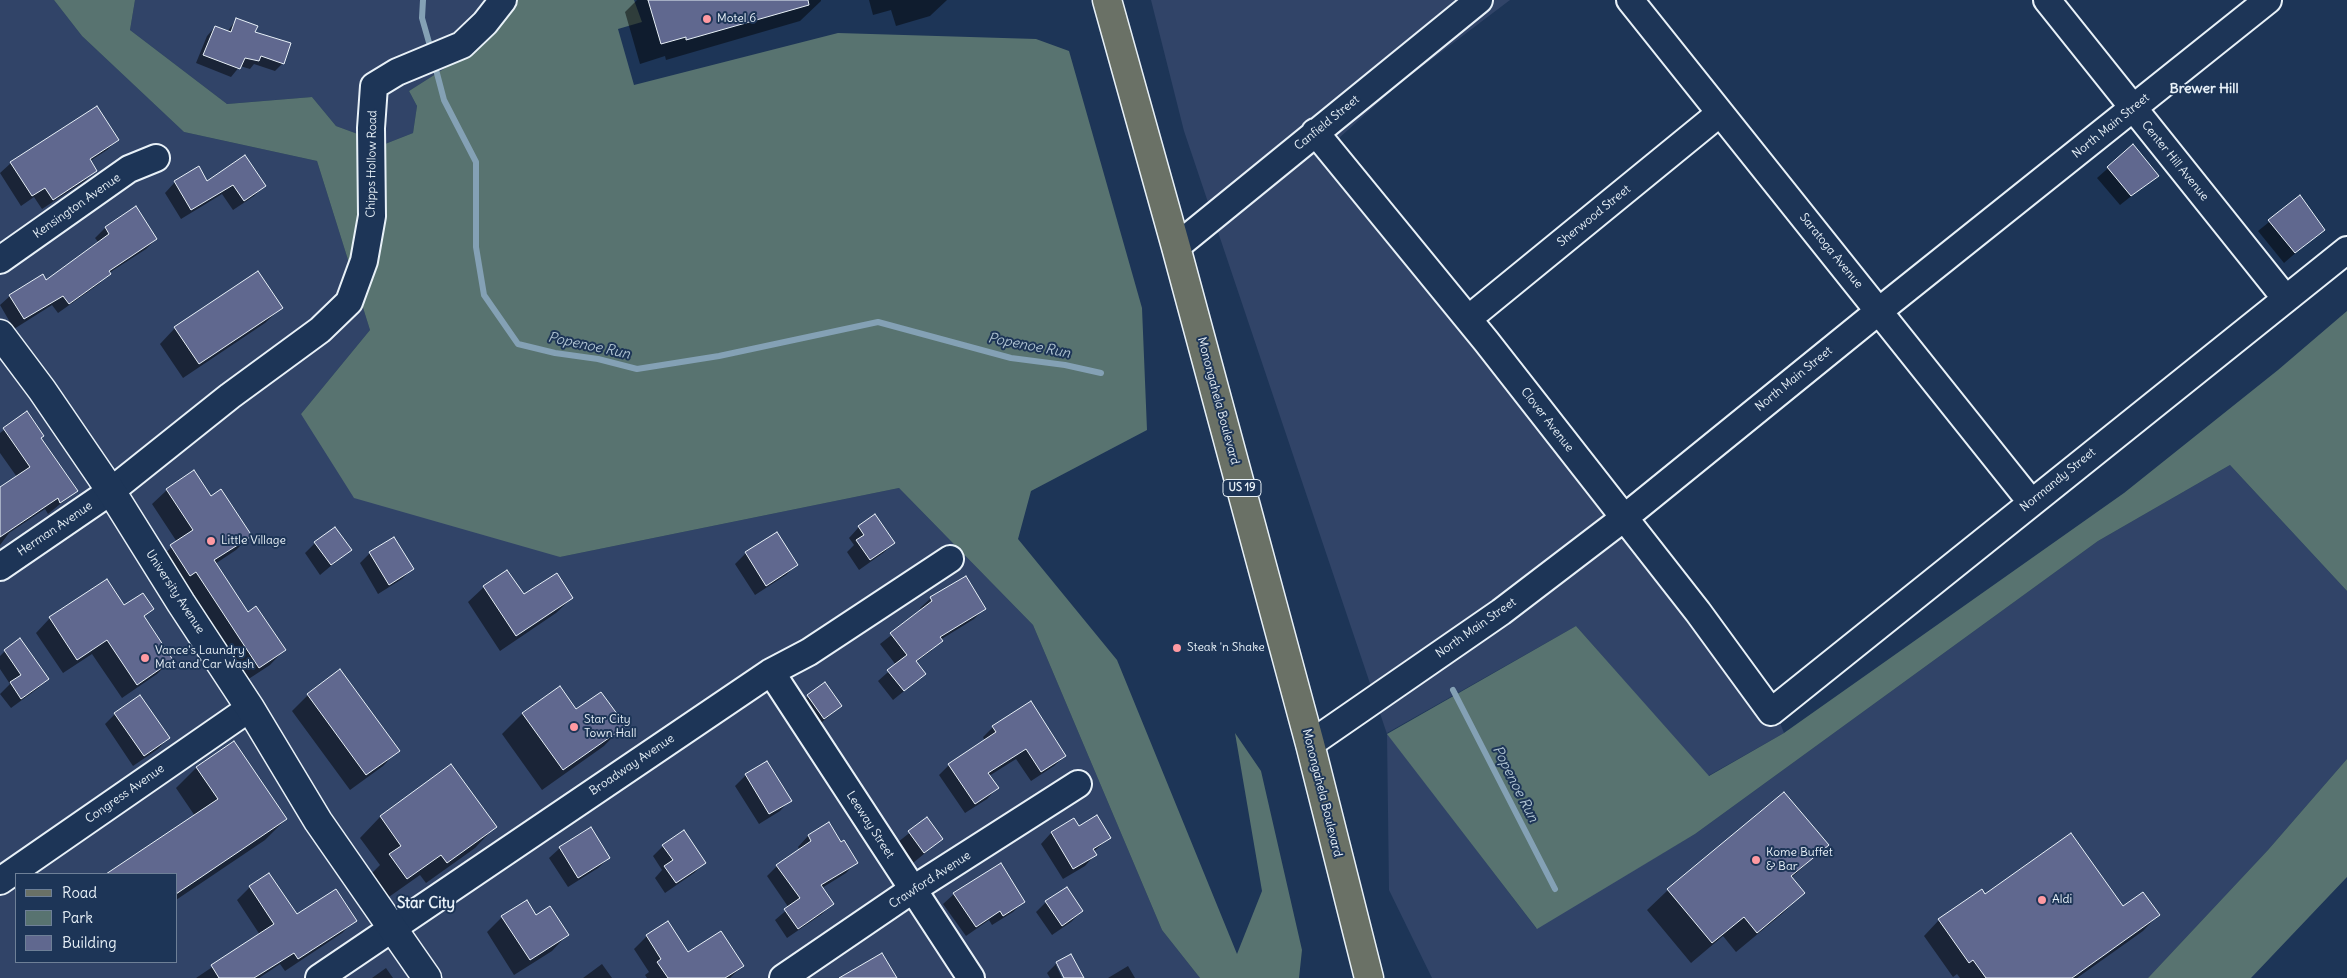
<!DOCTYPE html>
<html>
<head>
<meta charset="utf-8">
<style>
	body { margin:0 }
	#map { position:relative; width:2347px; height:978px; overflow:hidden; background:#1d3557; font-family:Delius,sans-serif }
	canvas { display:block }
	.legend { position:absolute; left:15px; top:873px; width:162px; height:90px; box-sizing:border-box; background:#1d3557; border:1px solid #6e8097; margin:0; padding:6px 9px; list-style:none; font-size:15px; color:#e8f1f8 }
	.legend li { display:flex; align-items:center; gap:10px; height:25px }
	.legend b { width:25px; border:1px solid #6e8097 }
</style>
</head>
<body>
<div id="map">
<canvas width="2347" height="978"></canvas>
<ul class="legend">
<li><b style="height:6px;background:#6a7166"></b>Road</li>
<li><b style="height:14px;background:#587370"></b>Park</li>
<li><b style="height:14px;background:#60688f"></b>Building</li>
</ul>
</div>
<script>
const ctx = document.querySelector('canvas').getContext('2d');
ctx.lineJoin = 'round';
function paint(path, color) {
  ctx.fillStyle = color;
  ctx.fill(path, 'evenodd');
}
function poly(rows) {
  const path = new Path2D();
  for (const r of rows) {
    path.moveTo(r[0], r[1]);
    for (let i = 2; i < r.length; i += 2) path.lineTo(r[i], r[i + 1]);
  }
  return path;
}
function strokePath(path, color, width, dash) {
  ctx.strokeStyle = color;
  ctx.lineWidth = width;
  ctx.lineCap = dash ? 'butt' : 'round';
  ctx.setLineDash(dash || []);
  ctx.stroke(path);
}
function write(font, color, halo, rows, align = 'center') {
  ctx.font = font + ' Delius,sans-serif';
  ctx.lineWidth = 4;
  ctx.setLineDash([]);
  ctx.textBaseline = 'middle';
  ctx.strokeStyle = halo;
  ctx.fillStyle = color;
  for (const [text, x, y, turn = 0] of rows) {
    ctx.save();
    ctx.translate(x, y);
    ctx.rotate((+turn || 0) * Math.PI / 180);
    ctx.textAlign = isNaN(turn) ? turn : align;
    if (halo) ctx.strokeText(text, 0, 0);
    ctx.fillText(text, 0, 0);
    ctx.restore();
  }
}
const built = poly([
	[0,0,54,0,82,36,184,132,317,161,370,330,301,414,560,557,899,488,1033,625,1162,930,1200,978,0,978],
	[16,874,176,874,176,962,16,962],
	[135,0,506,0,486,42,409,91,417,106,413,133,385,144,336,126,312,97,227,104,130,30],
	[1151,0,1510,0,1399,84,1329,147,1775,710,1784,733,1708,776,1576,626,1387,733,1536,928,1695,834,2098,541,2230,465,2347,591,2347,759,2268,850,2148,978,1432,978,1389,890,1387,734,1184,131]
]);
const green = poly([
	[54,0,135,0,130,30,227,104,312,97,336,126,385,144,413,133,417,106,409,91,486,42,506,0,634,0,642,22,618,29,634,85,838,33,1036,39,1069,51,1142,308,1147,430,1031,491,1018,539,1117,660,1237,954,1262,891,1235,733,1261,771,1302,950,1299,978,1200,978,1162,930,1033,625,899,488,560,557,354,498,301,414,370,330,317,161,184,132,82,36],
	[2347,311,2347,591,2230,465,2098,541,1695,834,1537,929,1387,734,1576,626,1709,776,1784,733,2124,493,2278,370],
	[2347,759,2347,877,2251,978,2148,978,2268,850]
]);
const shadow = poly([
	[637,0,821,0,821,1,800,21,666,60,665,56,640,64,625,12],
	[869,0,947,0,930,16,896,26,891,10,873,15],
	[237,19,254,33,283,63,275,71,254,64,250,69,240,66,231,77,196,63,207,36,215,27,227,32],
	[96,108,117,140,107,150,90,161,96,170,85,181,42,209,34,197,21,206,0,173,11,163],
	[2133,146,2157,176,2120,205,2097,178],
	[175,182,207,182,264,186,254,196,233,210,222,194,181,219,165,193],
	[2300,197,2323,229,2284,263,2258,231],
	[105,228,156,239,146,249,109,273,99,284,58,313,52,305,14,329,0,305,10,296,46,281,99,243,95,238],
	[281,308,265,323,183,378,160,344,175,328],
	[27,413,39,438,76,491,48,514,45,509,9,533,0,545,0,488,17,477,0,453,0,433],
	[167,490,210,497,250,536,236,550,215,564,247,613,284,650,270,665,244,682,157,561,177,542,152,504],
	[859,527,894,543,883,553,859,570,847,552,854,545,849,538],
	[776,534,796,565,786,575,755,595,735,564,746,553],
	[315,543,350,550,320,575,305,553],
	[370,553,412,569,402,579,378,594,360,563],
	[965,577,984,609,974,619,940,640,931,651,916,662,925,674,893,700,878,681,896,665,880,644,922,611,920,608,931,598],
	[107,581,124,607,152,609,143,618,171,660,157,674,122,698,92,654,63,673,36,633,50,618],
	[484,587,523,596,572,598,556,613,500,651,468,602],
	[5,651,48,679,37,689,11,708,0,694,10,684,0,669,0,656],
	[340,671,398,750,383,766,350,790,292,711,308,695],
	[824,683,841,706,814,729,797,706],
	[576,711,624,725,604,746,542,790,502,734,523,713],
	[115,714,168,738,158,749,133,766,105,724],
	[993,727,1065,756,1054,766,1031,781,1016,759,989,776,997,788,987,799,965,813,939,775,949,765,985,741,983,737],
	[766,763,790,800,780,811,759,824,735,786,746,775],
	[451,766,495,827,475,848,426,883,420,875,386,899,369,876,380,865,360,838,380,817],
	[196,768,286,819,265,840,176,900,176,874,108,874,195,816,176,788],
	[927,819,942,839,913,863,898,842],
	[1074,820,1079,828,1109,838,1093,852,1095,855,1085,866,1063,879,1041,844,1051,833],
	[828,824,856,862,846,873,822,888,832,903,822,914,787,938,775,920,789,908,767,876,777,866,800,850,798,847,808,836],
	[1827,845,1791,878,1804,892,1783,913,1736,952,1723,936,1691,963,1647,910,1668,890],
	[663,846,704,863,694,873,665,893,655,878,662,870,653,856],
	[560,848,609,858,598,868,568,887,549,858],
	[268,874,296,916,355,920,342,933,285,971,280,964,259,978,196,978,260,935,237,900,250,887],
	[954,894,1023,902,1013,912,992,925,989,920,966,936,943,904],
	[1985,896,2123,908,2158,915,2143,931,2077,978,1960,978,1957,974,1953,977,1924,936,1939,920],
	[1046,902,1082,911,1071,922,1052,935,1036,912],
	[502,917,536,917,567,935,552,951,514,975,487,932],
	[647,936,688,954,742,966,730,978,647,978,645,975,649,972,634,949],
	[1057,963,1082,978,1065,978,1059,965,1056,965,1062,978,1050,978,1047,973],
	[602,964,612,978,583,978],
	[1128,966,1135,978,1108,978],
	[386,968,393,978,372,978]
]);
const stream = poly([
	[423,0,422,18,432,53],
	[434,62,444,100,476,162,476,247,484,295,518,344,555,353,598,359,637,369,719,356,878,322,1011,358,1065,365,1101,373],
	[1453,690,1555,889]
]);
const building = poly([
	[648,0,808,0,809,5,686,40,686,37,661,44,648,0],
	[236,18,258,26,255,32,291,43,284,64,261,56,259,61,245,58,240,69,203,55,215,26,231,32,236,18],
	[97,106,119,140,90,159,97,171,53,200,45,188,32,196,10,162,97,106],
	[2133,144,2159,176,2131,196,2107,167,2133,144],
	[245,155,266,186,244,201,233,185,191,210,174,181,199,166,207,181,245,155],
	[2300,195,2325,230,2295,253,2268,220,2300,195],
	[136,206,157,239,109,271,111,274,69,304,63,296,24,319,9,295,43,274,46,280,109,234,105,227,136,206],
	[258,271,283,308,199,364,174,327,258,271],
	[27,411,44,436,41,438,78,491,60,503,58,498,0,537,0,487,30,467,3,428,27,411],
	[194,470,211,496,221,489,252,536,214,560,248,612,256,606,286,650,259,668,196,572,190,576,170,545,193,530,166,489,194,470],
	[875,514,895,543,870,560,856,540,864,535,858,526,875,514],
	[335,527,352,550,331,565,314,542,335,527],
	[777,532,798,565,766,586,745,552,777,532],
	[394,537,414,569,389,585,369,552,394,537],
	[507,570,524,594,557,573,573,598,516,636,483,586,507,570],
	[966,576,986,609,940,637,943,641,916,661,926,674,904,691,887,670,907,655,890,633,932,601,930,597,966,576],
	[107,579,124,605,143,593,154,609,144,616,173,660,137,685,107,640,77,660,49,617,107,579],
	[20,638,49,679,21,699,10,682,21,675,4,650,20,638],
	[340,669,400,751,366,775,307,694,340,669],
	[825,682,842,706,824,719,807,695,825,682],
	[560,686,576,709,601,692,626,726,563,770,522,713,560,686],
	[140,695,170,738,144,756,114,713,140,695],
	[1031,701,1066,756,1041,772,1026,749,988,773,999,788,975,804,948,764,996,732,992,726,1031,701],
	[234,741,287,819,176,894,176,874,106,874,218,799,196,767,234,741],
	[767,761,792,801,769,814,745,774,767,761],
	[451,764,497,827,447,863,441,855,407,879,389,854,401,846,380,816,451,764],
	[1784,792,1829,845,1791,876,1805,893,1757,933,1744,917,1712,943,1667,889,1784,792],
	[1097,815,1111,838,1093,849,1097,855,1073,869,1051,832,1074,818,1079,826,1097,815],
	[927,817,943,839,924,853,908,831,927,817],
	[829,822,841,842,844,840,858,863,821,885,834,904,798,929,784,909,800,898,776,865,811,841,808,835,829,822],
	[591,827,610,858,578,878,559,847,591,827],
	[684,830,706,863,676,883,664,866,673,860,662,845,684,830],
	[2071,833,2123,906,2143,892,2160,915,2072,978,1986,978,1973,960,1969,963,1938,919,1982,889,1985,894,2071,833],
	[1001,863,1025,902,1003,916,1000,911,976,927,953,893,1001,863],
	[269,873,297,914,336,889,357,921,298,959,294,953,254,978,219,978,211,965,274,924,249,886,269,873],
	[1067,887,1083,911,1062,926,1045,901,1067,887],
	[527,900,536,915,550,906,569,935,530,960,501,916,527,900],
	[668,921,688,952,721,931,744,966,725,978,668,978,657,962,661,959,646,935,668,921],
	[882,953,897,978,839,978,882,953],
	[1071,954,1084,978,1064,978,1056,962,1071,954]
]);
const street = poly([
	[1630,0,2031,502],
	[2047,0,2286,299],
	[1315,132,1486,341,1698,612,1771,712,2347,250],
	[1176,247,1479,0],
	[0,260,129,169,156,158],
	[1468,319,1720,113],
	[0,567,111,491,230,396,320,330,349,302,364,261,372,216,371,128,374,86,397,72,462,45,485,23,503,0],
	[771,672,971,978],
	[1310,744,1501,612,1624,518,1879,311,2268,0],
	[0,881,250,708],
	[319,978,771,672,809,652,950,559],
	[783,978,912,890,1078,784]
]);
const secondary = poly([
	[0,334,42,390,111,491,181,603,250,708,318,821,427,978]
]);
const primary = poly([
	[1107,0,1176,247,1310,744,1369,978]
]);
const markers = [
	[707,19,5,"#ff9aa2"],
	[211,541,5,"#ff9aa2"],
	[1177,648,5,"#ff9aa2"],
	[145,658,5,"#ff9aa2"],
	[574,727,5,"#ff9aa2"],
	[1756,860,5,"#ff9aa2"],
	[2042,900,5,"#ff9aa2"]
];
const shields = [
	[1242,488,38]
];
const shieldNames = [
	["US 19",1242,488]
];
const poiNames = [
	["Motel 6",717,19],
	["Little Village",221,541],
	["Steak 'n Shake",1187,648],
	["Vance's Laundry",155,651],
	["Mat and Car Wash",155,665],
	["Star City",584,720],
	["Town Hall",584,734],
	["Kome Buffet",1766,853],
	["& Bar",1766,867],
	["Aldi",2052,900]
];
const streetNames = [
	["Canfield Street",1327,123,-39],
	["North Main Street",2111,126,-39],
	["Center Hill Avenue",2175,161,51],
	["Chipps Hollow Road",372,164,-89],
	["Kensington Avenue",77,206,-35],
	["Sherwood Street",1594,216,-39],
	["Saratoga Avenue",1831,251,51],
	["North Main Street",1794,379,-39],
	["Monongahela Boulevard",1218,401,75],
	["Clover Avenue",1547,420,52],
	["Normandy Street",2058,480,-39],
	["Herman Avenue",55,529,-34],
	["University Avenue",175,592,57],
	["North Main Street",1476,628,-35],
	["Broadway Avenue",632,765,-34],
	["Monongahela Boulevard",1322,793,76],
	["Congress Avenue",125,794,-35],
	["Leeway Street",870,825,57],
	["Crawford Avenue",930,880,-33]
];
const neighbourhoodNames = [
	["Brewer Hill",2204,89]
];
const waterNames = [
	["Popenoe Run",589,346,12],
	["Popenoe Run",1029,346,11],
	["Popenoe Run",1515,784,63]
];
const quarterNames = [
	["Star City",426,904]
];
paint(built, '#314468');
paint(green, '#587370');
paint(shadow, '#0007');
strokePath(stream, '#84a1b5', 6);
paint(building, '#60688f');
strokePath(building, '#e8f1f8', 1);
strokePath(street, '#e8f1f8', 30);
strokePath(secondary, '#e8f1f8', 31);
strokePath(primary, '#e8f1f8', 31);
strokePath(street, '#1d3557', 26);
strokePath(secondary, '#1d3557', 28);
strokePath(primary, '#6a7166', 28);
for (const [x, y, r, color] of markers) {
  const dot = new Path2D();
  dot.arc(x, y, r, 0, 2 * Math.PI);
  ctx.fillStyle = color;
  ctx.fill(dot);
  strokePath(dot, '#1d3557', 2);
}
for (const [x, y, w] of shields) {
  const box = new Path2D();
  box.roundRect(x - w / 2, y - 8.5, w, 17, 4);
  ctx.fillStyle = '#1d3557';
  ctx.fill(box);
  strokePath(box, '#e8f1f8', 1);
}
write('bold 11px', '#e8f1f8', null, shieldNames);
write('12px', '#e8f1f8', '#1d3557', poiNames, 'left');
write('12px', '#e8f1f8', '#1d3557', streetNames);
write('bold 14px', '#e8f1f8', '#1d3557', neighbourhoodNames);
write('italic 14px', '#aec2d1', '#1d3557', waterNames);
write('bold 15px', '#e8f1f8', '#1d3557', quarterNames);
</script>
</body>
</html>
